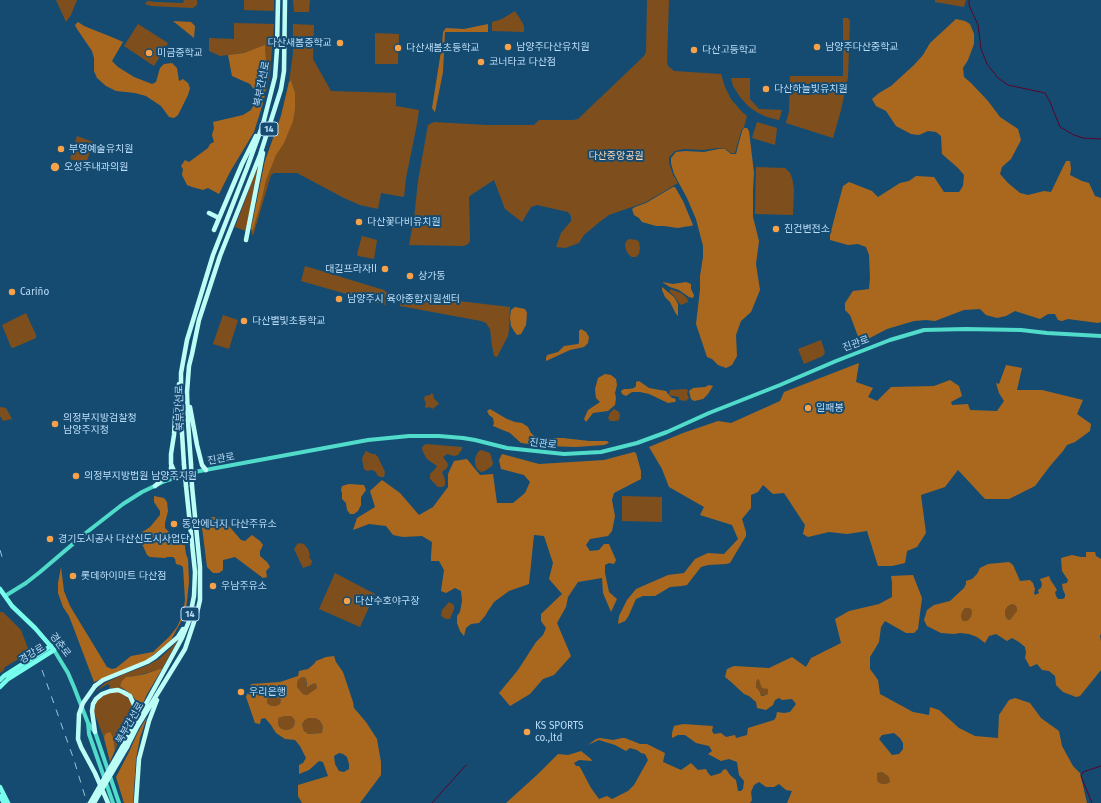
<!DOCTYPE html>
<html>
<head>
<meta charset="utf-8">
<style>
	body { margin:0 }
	canvas { display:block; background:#154b70 }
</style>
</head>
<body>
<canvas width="1101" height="803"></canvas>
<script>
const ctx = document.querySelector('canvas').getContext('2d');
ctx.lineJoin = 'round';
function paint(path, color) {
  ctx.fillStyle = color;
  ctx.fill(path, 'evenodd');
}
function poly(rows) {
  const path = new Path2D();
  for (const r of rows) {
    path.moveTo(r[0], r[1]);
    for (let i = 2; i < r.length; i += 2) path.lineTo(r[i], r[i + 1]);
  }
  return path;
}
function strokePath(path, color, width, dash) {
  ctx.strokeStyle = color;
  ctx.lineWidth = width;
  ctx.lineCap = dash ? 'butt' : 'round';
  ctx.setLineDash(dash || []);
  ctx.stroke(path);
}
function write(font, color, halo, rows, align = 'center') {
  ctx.font = font + ' "Fira Sans","Noto Sans KR",sans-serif';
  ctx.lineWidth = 4;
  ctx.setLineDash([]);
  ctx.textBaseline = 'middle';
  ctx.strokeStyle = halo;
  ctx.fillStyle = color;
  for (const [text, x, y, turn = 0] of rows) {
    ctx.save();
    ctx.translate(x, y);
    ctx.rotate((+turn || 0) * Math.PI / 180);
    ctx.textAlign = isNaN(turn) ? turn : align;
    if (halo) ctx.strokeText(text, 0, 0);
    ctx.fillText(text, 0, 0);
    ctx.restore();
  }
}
const green = poly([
	[56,0,77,0,71,15,66,22],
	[184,0,197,0,197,5,193,8,170,7,151,6,145,4,147,1,157,2,183,3],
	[244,0,274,0,274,10,273,11,244,10],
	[293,0,310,0,309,12,294,12],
	[647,0,669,0,667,61,668,66,674,71,721,74,725,87,731,99,742,112,747,116,744,127,741,131,735,153,731,153,726,149,717,148,704,150,684,149,675,151,669,157,669,163,673,175,678,183,646,202,609,215,602,220,584,235,579,243,565,248,556,247,561,233,571,221,571,216,568,212,537,205,531,207,522,222,505,209,494,180,471,195,469,197,470,241,468,244,464,246,409,245,414,219,418,181,428,125,434,122,486,125,534,125,539,120,573,120,578,119,644,56,646,52],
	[935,0,966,0,964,7,935,2],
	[515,11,521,20,524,26,524,32,492,31,492,22,502,19],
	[843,18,848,18,850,21,848,77,841,110,833,138,786,123,786,122,789,112,790,76,843,76],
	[234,23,274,24,270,73,264,100,267,76,265,46,244,53,220,56,209,51,209,38,234,39],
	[138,24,168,43,154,66,124,46],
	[293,24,314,25,313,59,331,91,396,93,396,106,419,110,417,124,406,178,404,197,381,193,378,209,360,205,344,198,297,173,274,173,271,175,253,236,251,231,265,161,281,116,289,82,293,54],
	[375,33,399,34,398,64,375,64],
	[731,78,750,78,750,99,759,109,782,110,779,120,767,117,758,113,748,106,740,97,733,86],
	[757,122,777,128,775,145,752,138],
	[77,136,93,142,86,164,70,159],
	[258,165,246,231,235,227],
	[756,167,785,168,790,173,792,178,794,189,793,215,755,214],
	[362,236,377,240,374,259,358,256,357,254],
	[629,239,637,240,639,242,640,248,639,254,636,257,632,257,629,255,626,250,625,244,627,240],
	[305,266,384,290,387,293,385,305,301,281],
	[670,289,681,293,687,298,688,302,681,305,679,303,674,296,670,292],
	[405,293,441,299,510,307,509,330,508,336,497,357,494,356,492,346,490,329,486,323,481,321,400,306,402,294],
	[26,313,36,335,36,338,13,348,11,347,2,325],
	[223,315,238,320,229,349,213,344],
	[821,340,825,352,823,356,804,364,798,349],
	[686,389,688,390,687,394,689,398,686,401,679,400,679,397,673,396,669,395,670,390],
	[432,393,434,396,433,397,439,404,432,409,430,407,425,408,426,403,424,399,425,396,430,395],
	[0,407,6,408,12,419,3,421,0,416],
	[614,409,619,412,620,416,619,420,615,421,610,421,608,418,610,413],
	[426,444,462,447,462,449,458,455,454,456,447,454,443,457,448,464,447,468,442,472,445,480,445,485,443,487,438,487,430,479,430,474,435,469,437,466,427,459,423,452,422,448,423,446],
	[481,450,490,453,493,463,492,466,489,468,485,471,481,472,477,469,475,464,475,458,478,452],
	[366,451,372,454,375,454,378,457,385,472,384,477,380,477,377,475,376,472,372,470,367,471,364,469,363,464,362,458],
	[622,496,662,497,662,522,622,521],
	[298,543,304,544,308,549,310,555,309,557,312,561,311,565,303,568,294,549],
	[335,573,375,594,360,627,319,609],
	[449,602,454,605,454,609,450,619,446,619,441,616,442,610],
	[1012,604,1015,605,1017,608,1017,612,1010,620,1007,619,1005,615,1005,610,1008,606],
	[965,608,969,608,972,610,972,613,970,618,967,621,963,621,961,617,962,612],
	[0,612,3,612,21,630,29,651,17,660,5,667,3,671,0,673],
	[178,640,162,669,135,676,126,677,120,686,124,689,109,688,110,686,108,684,96,691,105,683,122,675,148,665,159,659,171,648],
	[302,677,306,678,306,685,310,686,315,683,317,686,317,688,307,695,303,694,297,687,297,682,299,679],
	[758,679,759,680,764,688,768,689,768,694,761,696,760,692,756,687,756,682],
	[109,692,121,692,127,697,132,704,133,709,133,714,115,750,113,737,105,734,104,738,94,712,95,705,97,699],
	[275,696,281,699,280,704,276,706,271,706,267,703,267,699,271,697],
	[285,716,291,716,294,719,295,721,294,726,291,729,285,730,280,728,278,724,278,718],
	[308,718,316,718,320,721,323,726,322,733,307,734,304,731,302,724,305,720],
	[882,772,888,776,889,778,890,782,886,784,882,784,878,782,877,779,877,773]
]);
const forest = poly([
	[956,19,965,21,970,24,974,34,974,44,968,60,963,68,964,77,971,83,988,101,1000,117,1018,129,1021,140,1011,159,1002,167,1000,174,1008,183,1020,193,1028,195,1044,191,1051,192,1066,161,1070,161,1071,169,1070,175,1082,181,1089,183,1095,196,1101,198,1101,322,1098,323,1068,319,1062,321,1058,320,1055,314,1048,314,1040,319,1015,311,1006,316,997,318,986,315,980,309,964,310,935,321,926,320,914,321,887,329,866,340,859,339,850,315,845,310,845,303,853,291,869,289,870,278,869,255,866,247,858,244,848,245,830,240,830,235,843,186,849,182,872,191,878,197,900,183,909,181,916,176,934,177,944,192,959,192,963,186,964,175,958,168,942,154,941,136,936,132,928,131,919,135,911,134,896,126,886,111,876,106,872,99,879,93,891,86,914,65,923,55,930,43],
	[173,21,191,22,195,26,194,38],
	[78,22,84,26,114,38,123,42,112,61,118,67,134,77,152,84,156,82,160,68,164,64,172,63,177,68,179,81,183,79,188,83,190,88,188,95,178,115,174,118,169,117,161,106,146,96,135,93,116,91,106,86,97,78,94,71,94,58,92,51,77,29,75,25],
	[488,24,488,32,445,32,443,72,435,112,434,111,432,108,442,45,443,32,446,28,464,29],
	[265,45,267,76,264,100,254,132,230,172,219,194,208,188,203,190,192,187,187,185,182,175,183,169,181,166,185,160,189,162,208,148,210,144,214,142,212,135,214,128,213,122,243,115,251,110,256,101,256,92,250,84,232,76,228,55,244,53],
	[291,81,295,93,295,109,293,121,284,143,276,155,266,180,262,198,253,230,251,229,265,161,281,116,289,82],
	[744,128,747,128,749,131,754,173,753,189,753,217,759,241,756,264,760,290,751,312,741,321,736,335,737,356,732,365,726,368,718,365,712,359,707,357,696,324,700,290,700,276,703,257,703,246,696,219,687,198,674,174,671,163,671,158,676,152,685,151,704,152,718,149,725,149,731,154,736,154,742,131],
	[673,187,675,187,683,201,693,225,691,226,683,227,678,228,664,226,656,226,642,222,639,218,634,215,632,209,635,207,646,203],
	[662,282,673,284,686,282,691,284,691,289,694,295,693,298,689,297,679,290,670,287],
	[662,287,674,297,678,304,678,316,676,314,670,302,665,297,662,290],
	[515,307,525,309,527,313,526,325,521,334,517,335,514,331,511,326,510,318,511,310],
	[581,329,586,332,589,337,588,343,584,347,570,350,546,361,546,358,547,355,558,352,564,346,578,344,579,343,579,331],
	[859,363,856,382,873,388,868,397,877,401,891,387,934,386,950,380,959,386,962,396,951,402,952,405,968,404,970,410,997,411,1004,401,999,393,996,383,999,384,1006,365,1022,368,1017,390,1042,390,1083,400,1077,414,1091,424,1090,431,1075,442,1067,445,1063,451,1050,466,1035,486,1009,499,985,499,958,470,945,487,921,495,926,533,917,547,907,551,905,563,892,566,878,566,867,531,847,534,829,532,808,537,803,534,805,525,784,493,773,494,763,485,758,492,751,495,751,508,742,519,746,532,746,536,730,563,726,564,708,565,701,567,687,585,682,586,670,587,655,596,643,596,636,599,628,617,625,621,618,624,619,616,627,600,636,589,668,575,684,573,695,559,708,553,724,554,738,539,732,525,700,515,704,507,669,487,662,469,649,447,683,433,718,421,731,423,780,401,784,392],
	[605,374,611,375,616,379,617,385,615,393,616,398,615,405,608,411,593,413,586,422,584,419,588,410,600,402,596,398,595,389,598,378],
	[639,381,649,388,666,391,668,394,672,398,674,398,676,400,675,402,668,403,649,394,640,392,632,392,626,396,622,394,621,391,624,389,629,389,634,388,636,386,636,382],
	[709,385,713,386,708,394,703,399,694,401,691,399,689,391,693,388,705,387],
	[490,409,507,419,515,422,522,423,528,427,531,433,534,436,540,438,563,438,589,441,607,441,609,443,604,445,576,447,546,446,521,443,510,433,493,426,494,423,493,418,489,415,487,411],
	[634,452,636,453,641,471,641,479,614,493,612,500,615,516,612,531,608,536,590,539,586,545,590,551,599,550,604,544,609,544,616,560,614,564,609,563,605,565,605,573,609,592,617,599,611,612,603,593,602,578,578,582,568,597,566,607,557,623,571,656,554,675,543,679,530,694,510,706,499,693,518,670,536,642,543,635,546,628,541,621,541,614,562,594,549,579,553,563,544,536,534,535,529,584,509,591,494,602,488,611,485,616,479,623,471,624,466,628,464,636,460,631,457,623,457,616,460,612,462,601,461,591,455,588,446,593,441,591,444,570,439,561,431,561,431,556,432,542,422,536,403,537,393,535,386,526,369,524,353,530,357,518,375,507,370,491,382,480,400,493,419,515,433,507,448,487,448,474,454,461,467,459,480,475,493,474,497,503,513,503,525,493,530,482,524,475,501,469,499,460,502,454,539,464,604,460],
	[349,484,364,485,366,490,361,497,361,505,358,511,354,514,350,514,347,510,346,503,342,499,342,493,341,490,342,486],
	[154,496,164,498,167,502,168,511,165,523,165,528,173,536,180,536,184,539,186,554,188,559,189,582,186,610,183,618,171,640,162,648,146,661,94,682,74,629,69,616,63,607,58,593,58,583,61,567,64,591,70,606,107,667,112,669,116,668,131,656,153,652,169,637,177,627,183,614,185,600,183,567,180,565,176,564,175,559,173,557,167,557,165,558,150,557,147,555,143,546,137,539,136,534,144,531,150,527,160,515,160,511,154,502],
	[212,517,222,518,241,540,245,541,252,535,260,541,263,545,260,551,260,556,267,562,270,567,266,571,267,577,263,578,235,557,223,560,223,570,219,573,213,573,207,567,202,527,204,521],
	[1086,552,1095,552,1096,556,1101,559,1101,634,1100,636,1101,641,1101,670,1080,696,1076,697,1063,692,1056,685,1055,676,1049,671,1042,670,1037,664,1030,667,1025,658,1026,653,1025,647,1019,642,1012,638,1007,641,996,634,989,636,985,643,977,637,969,634,960,633,954,634,941,633,927,626,924,620,927,610,934,605,950,601,964,588,966,584,966,581,972,579,977,574,980,568,988,564,1009,562,1013,565,1020,581,1030,580,1033,583,1035,589,1034,593,1035,595,1039,593,1038,590,1041,588,1042,584,1040,579,1049,576,1051,581,1054,585,1057,590,1055,592,1056,596,1058,599,1063,599,1065,597,1065,594,1063,590,1062,584,1067,583,1068,580,1062,571,1061,558,1072,555,1081,557,1086,557],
	[1012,604,1015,605,1017,608,1017,611,1010,620,1007,619,1005,615,1005,610,1008,606],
	[965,608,969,608,972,610,972,613,970,618,967,621,963,621,961,617,962,612],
	[913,575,922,598,918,629,914,633,906,633,885,621,881,627,879,642,870,657,870,669,878,680,880,694,913,712,929,715,930,707,939,710,959,728,975,736,998,738,999,715,1009,700,1015,698,1030,703,1041,718,1059,731,1062,746,1073,766,1080,773,1087,803,787,803,792,791,786,790,779,784,774,787,766,787,759,782,754,785,751,792,752,800,750,803,506,803,538,774,558,754,568,755,581,751,591,759,592,761,579,760,574,763,576,766,579,766,581,769,591,788,599,799,607,796,612,799,628,791,634,785,648,760,645,754,641,753,637,750,630,748,626,751,615,745,599,740,588,745,596,739,600,738,613,740,622,738,625,738,640,744,647,744,665,753,663,762,681,770,691,763,698,770,706,769,708,773,711,776,721,773,723,770,726,769,730,775,736,780,738,791,741,791,743,789,744,781,739,775,737,762,729,759,721,761,708,754,712,751,709,746,696,743,685,735,678,735,672,738,672,733,674,726,683,724,713,726,712,731,714,734,721,733,726,737,735,735,736,738,747,735,748,728,774,720,776,717,777,712,784,713,790,712,796,704,792,699,782,700,779,698,775,700,773,705,766,710,757,708,756,702,749,696,744,694,730,681,725,677,727,669,734,666,769,668,792,657,806,667,811,658,841,643,835,619,849,611,879,604,892,597,892,582,891,576],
	[758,679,759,680,762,688,768,689,768,694,763,696,761,696,760,692,756,687,756,682],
	[894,733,900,738,903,743,903,749,899,754,892,755,879,739,882,735],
	[882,772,888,776,889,778,890,782,886,784,882,784,878,782,877,779,877,773],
	[334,656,336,662,343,672,353,702,354,708,366,722,377,739,381,762,381,775,360,803,302,803,298,796,298,785,328,776,323,762,319,761,309,770,299,774,299,765,303,763,306,758,300,746,295,740,285,739,276,733,271,725,265,718,261,719,260,724,255,723,246,697,251,684,280,682,298,676,299,671,308,669,314,664,316,661,326,657],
	[302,677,306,678,307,687,315,683,317,686,317,688,307,695,303,694,297,687,297,682,299,679],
	[275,696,281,699,280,704,276,706,271,706,267,703,267,699,271,697],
	[285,716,291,716,294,719,295,721,294,726,291,729,285,730,280,728,278,724,278,718],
	[308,718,316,718,320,721,323,726,322,733,308,734,304,731,302,724,305,720],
	[339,753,343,754,347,757,349,764,349,769,344,772,339,771,335,764,334,756],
	[160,669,162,669,146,696,140,711,138,703,132,695,120,686,122,681,126,677,135,676,145,674],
	[147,717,140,738,136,759,133,803,124,803,116,777,128,754,138,732],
	[110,732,113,737,115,750,110,762,104,738,105,734]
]);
const stream = poly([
	[969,0,969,5,978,25,981,49,987,64,998,78,1008,85,1045,93,1050,102,1060,127,1074,135,1083,138,1101,139],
	[432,803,466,765],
	[1092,803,1081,776,1083,772,1101,766]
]);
const secondary = poly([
	[5,596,26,583,40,572,87,532,123,504,142,492,165,481,189,473,368,440,409,436,439,436,463,438,475,440,507,448,564,454,601,452,637,443,667,432,709,413,780,385,836,361,890,340,924,330,966,329,1021,330,1047,333,1101,336],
	[54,650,68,673,74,687,88,723,89,734,113,803],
	[88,723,95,732,119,803]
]);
const primary = poly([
	[0,589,12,606,35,628,54,650,8,679,0,687],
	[0,680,4,676,51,646],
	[0,787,8,803],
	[0,796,4,803]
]);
const trunk = poly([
	[209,213,219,218],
	[214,230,242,164,256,136],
	[246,240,263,153],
	[190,407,197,445,202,465,206,470],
	[191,464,188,422,187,392,189,366,192,354,199,320,220,256,260,155,281,89,284,71,285,0],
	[184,465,181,417,181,373,187,340,213,255,247,168,263,124,275,77,277,49,278,0],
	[177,478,171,464,171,454,174,435,176,401,179,384],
	[155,486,171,472,171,467],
	[95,686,103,680,147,662,155,657,178,637,183,629],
	[95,732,92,711,93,704,96,699,102,694,110,691,118,690,123,692,130,696,136,709,134,723],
	[125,742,182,638,189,621,194,596,195,572,186,486],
	[127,747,137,727,185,649,197,613,200,600,200,567,192,486],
	[136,803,139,759,149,721,157,700]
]);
const rail = poly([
	[0,550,3,560],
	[42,670,74,760,87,803]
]);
const trunkBridge = poly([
	[191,464,192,486],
	[184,465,186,486],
	[95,686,83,703,79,714,78,739,81,747,95,773,108,803],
	[90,803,125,742],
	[94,803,127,747]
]);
const markers = [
	[340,43,4,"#f7a148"],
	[508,47,4,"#f7a148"],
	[817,47,4,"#f7a148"],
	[398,48,4,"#f7a148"],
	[694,50,4,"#f7a148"],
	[149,53,4,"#f7a148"],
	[481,62,4,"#f7a148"],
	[766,89,4,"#f7a148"],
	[61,149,4,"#f7a148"],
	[55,167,5,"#f7a148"],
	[359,222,4,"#f7a148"],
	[776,229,4,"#f7a148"],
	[385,269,4,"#f7a148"],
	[410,276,4,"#f7a148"],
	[12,292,4,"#f7a148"],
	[339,299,4,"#f7a148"],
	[244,321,4,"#f7a148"],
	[808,408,4,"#f7a148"],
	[55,424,4,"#f7a148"],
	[76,476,4,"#f7a148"],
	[174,524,4,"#f7a148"],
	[50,539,4,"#f7a148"],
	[73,576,4,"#f7a148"],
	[213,586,4,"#f7a148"],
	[347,601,4,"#f7a148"],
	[241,692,4,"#f7a148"],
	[527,732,4,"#f7a148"]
];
const shields = [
	[269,129,18],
	[190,614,18]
];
const shieldNames = [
	["14",269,129],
	["14",190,614]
];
const poiNames = [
	["다산새봄중학교",332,43,"right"],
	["남양주다산유치원",516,47],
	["남양주다산중학교",825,47],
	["다산새봄초등학교",406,48],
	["다산고등학교",702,50],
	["미금중학교",157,53],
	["코너타코 다산점",489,62],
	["다산하늘빛유치원",774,89],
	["부영예술유치원",69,149],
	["오성주내과의원",64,167],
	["다산꽃다비유치원",367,222],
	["진건변전소",784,229],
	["대길프라자II",377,269,"right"],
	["상가동",418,276],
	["Cariño",20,292],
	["남양주시 육아종합지원센터",347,299],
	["다산별빛초등학교",252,321],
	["일패봉",816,408],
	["의정부지방검찰청",63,418],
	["남양주지청",63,430],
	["의정부지방법원 남양주지원",84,476],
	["동안에너지 다산주유소",182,524],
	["경기도시공사 다산신도시사업단",58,539],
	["롯데하이마트 다산점",81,576],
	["우남주유소",221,586],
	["다산수호야구장",355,601],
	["우리은행",249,692],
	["KS SPORTS",535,726],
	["co.,ltd",535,738]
];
const streetNames = [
	["북부간선로",262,84,-79],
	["진관로",856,344,-20],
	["북부간선로",180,408,-91],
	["진관로",543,444,6],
	["진관로",221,459,-10],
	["경춘로",60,645,53],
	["경강로",32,654,-32],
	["북부간선로",130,723,-60]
];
const parkNames = [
	["다산중앙공원",616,156]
];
paint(green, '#7e4f1c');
paint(forest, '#aa681f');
strokePath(stream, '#5b0429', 1);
strokePath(secondary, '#50dbca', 4);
strokePath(primary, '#78feec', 4.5);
strokePath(trunk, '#bcfef6', 4.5);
strokePath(rail, '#9cc2df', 1, [7, 7]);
strokePath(trunkBridge, '#bcfef6', 4.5);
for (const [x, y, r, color] of markers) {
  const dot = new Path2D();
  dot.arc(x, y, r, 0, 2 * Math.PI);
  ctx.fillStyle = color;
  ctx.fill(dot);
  strokePath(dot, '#154b70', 1.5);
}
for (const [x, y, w] of shields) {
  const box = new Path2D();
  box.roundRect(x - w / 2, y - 7, w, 14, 3);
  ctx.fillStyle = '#154b70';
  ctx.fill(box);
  strokePath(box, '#bbddf8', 1);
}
write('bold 9px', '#bbddf8', null, shieldNames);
write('10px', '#bbddf8', '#154b70', poiNames, 'left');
write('10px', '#bbddf8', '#154b70', streetNames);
write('10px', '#fbd7b6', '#154b70', parkNames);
</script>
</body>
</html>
